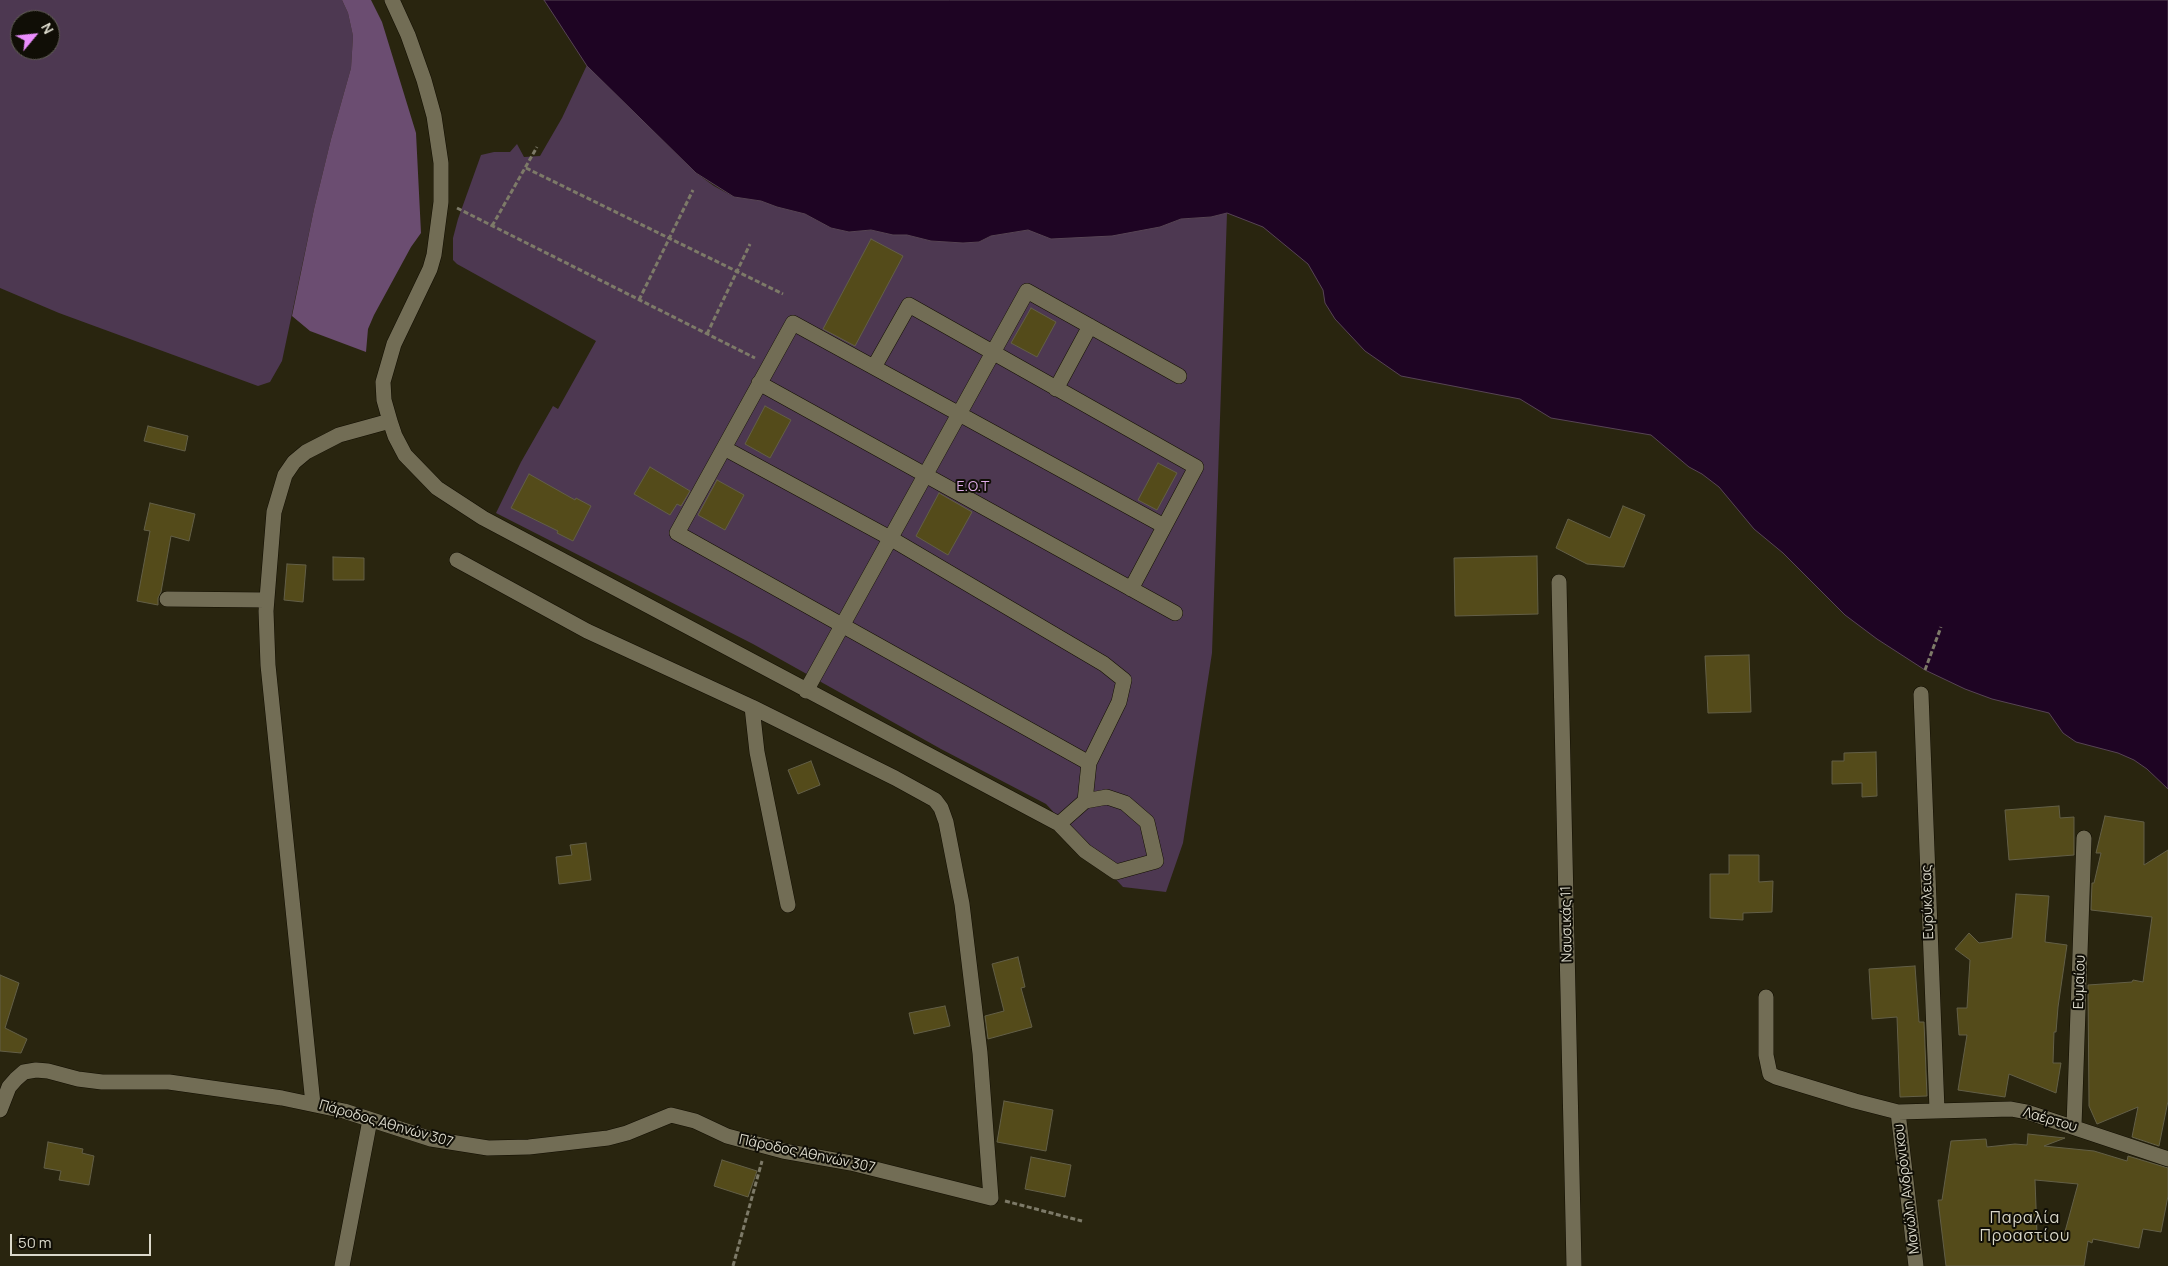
<!DOCTYPE html>
<html>
<head>
<meta charset="utf-8">
<style>
	body { margin:0 }
	#map { position:relative; width:2168px; height:1266px; overflow:hidden; background:#29250f; font-family:Manrope,sans-serif }
	canvas { display:block }
	.north { position:absolute; left:10px; top:10px; width:50px; height:50px; box-sizing:border-box; background:#100e06; border:1px solid #615f55; border-radius:50%; rotate:62deg; font-size:14px; font-weight:700; line-height:20px; text-align:center; color:#dbd9cb }
	.north::after { content:''; display:block; margin:auto; width:18px; height:22px; background:#ea8dfd; clip-path:polygon(50% 0,100% 100%,50% 72%,0 100%) }
	.scale { position:absolute; left:10px; top:1234px; width:141px; height:22px; box-sizing:border-box; border:2px solid #dbd9cb; border-top:0; padding-left:6px; font-size:15px; line-height:18px; white-space:nowrap; color:#dbd9cb; -webkit-text-stroke:4px #100e06; paint-order:stroke }
</style>
</head>
<body>
<div id="map">
<canvas width="2168" height="1266"></canvas>
<div class="north">N</div>
<div class="scale">50 m</div>
</div>
<script>
const ctx = document.querySelector('canvas').getContext('2d');
ctx.lineJoin = 'round';
function paint(path, color) {
  ctx.fillStyle = color;
  ctx.fill(path, 'evenodd');
}
function poly(rows) {
  const path = new Path2D();
  for (const r of rows) {
    path.moveTo(r[0], r[1]);
    for (let i = 2; i < r.length; i += 2) path.lineTo(r[i], r[i + 1]);
  }
  return path;
}
function strokePath(path, color, width, dash) {
  ctx.strokeStyle = color;
  ctx.lineWidth = width;
  ctx.lineCap = dash ? 'butt' : 'round';
  ctx.setLineDash(dash || []);
  ctx.stroke(path);
}
function write(font, color, halo, rows, align = 'center') {
  ctx.font = font + ' Manrope,sans-serif';
  ctx.lineWidth = 4;
  ctx.setLineDash([]);
  ctx.textBaseline = 'middle';
  ctx.strokeStyle = halo;
  ctx.fillStyle = color;
  for (const [text, x, y, turn = 0] of rows) {
    ctx.save();
    ctx.translate(x, y);
    ctx.rotate((+turn || 0) * Math.PI / 180);
    ctx.textAlign = isNaN(turn) ? turn : align;
    if (halo) ctx.strokeText(text, 0, 0);
    ctx.fillText(text, 0, 0);
    ctx.restore();
  }
}
const green = poly([
	[0,0,342,0,348,13,353,36,351,68,331,139,314,209,282,361,270,382,258,386,59,313,0,288],
	[20,20,50,20,50,50,20,50],
	[587,65,696,173,714,186,734,197,761,201,777,207,805,214,831,228,849,232,871,230,893,235,907,235,931,241,963,243,979,242,991,236,1029,230,1051,239,1160,227,1181,219,1211,217,1227,213,1212,653,1183,843,1166,892,1123,887,1046,804,941,749,753,644,496,513,521,462,553,406,558,409,596,341,457,264,453,260,453,238,458,219,481,155,494,152,510,152,517,144,524,157,540,156,562,118]
]);
const forest = poly([
	[342,0,371,0,382,22,416,133,421,233,411,247,374,315,368,329,366,352,310,331,292,316,314,209,331,139,351,68,353,36,348,13]
]);
const water = poly([
	[544,0,2168,0,2168,789,2147,769,2134,760,2118,753,2076,742,2063,733,2049,713,1992,699,1965,689,1925,670,1877,639,1845,615,1783,553,1754,529,1719,487,1702,474,1689,467,1651,435,1551,418,1520,399,1401,376,1365,351,1335,319,1325,303,1323,290,1308,264,1263,227,1227,213,1211,217,1181,219,1160,227,1112,236,1051,239,1028,230,991,236,979,242,963,243,931,241,907,235,893,235,871,230,849,232,831,228,805,214,777,207,761,201,734,197,696,173,587,66,544,0]
]);
const building = poly([
	[871,239,903,256,855,346,823,329,871,239],
	[1031,308,1056,322,1037,357,1011,343,1031,308],
	[765,406,791,420,770,458,745,444,765,406],
	[148,426,188,436,185,451,144,441,148,426],
	[1158,463,1177,473,1157,510,1138,500,1158,463],
	[650,467,690,491,681,506,677,504,670,515,634,494,650,467],
	[529,474,575,500,576,498,591,506,573,541,557,533,558,531,511,508,529,474],
	[717,480,744,495,725,530,698,515,717,480],
	[939,493,972,512,948,555,916,536,939,493],
	[150,503,195,514,189,541,171,536,161,592,158,598,158,605,137,601,150,531,144,530,150,503],
	[1623,506,1645,515,1624,567,1587,564,1556,548,1568,519,1610,538,1623,506],
	[1537,556,1538,614,1455,616,1454,558,1537,556],
	[333,557,364,558,364,580,333,580,333,557],
	[287,564,306,565,303,602,284,600,287,564],
	[1749,655,1751,712,1708,713,1705,656,1749,655],
	[1876,752,1877,796,1862,797,1862,783,1832,784,1832,761,1844,761,1844,753,1876,752],
	[811,761,820,785,798,794,788,770,811,761],
	[2059,806,2060,818,2074,817,2074,855,2009,860,2005,810,2059,806],
	[2105,816,2144,822,2144,865,2168,850,2168,1101,2159,1146,2132,1137,2138,1107,2097,1124,2089,1106,2088,985,2132,982,2133,980,2143,982,2152,917,2091,910,2092,883,2094,883,2101,853,2096,853,2105,816],
	[586,843,591,880,559,884,556,857,572,855,570,845,586,843],
	[1729,855,1759,855,1759,882,1773,881,1772,912,1743,913,1743,920,1710,918,1710,874,1729,874,1729,855],
	[2016,894,2049,896,2045,942,2067,945,2058,1007,2056,1032,2054,1032,2053,1063,2061,1063,2056,1093,2009,1074,2005,1097,1958,1090,1967,1035,1959,1035,1957,1008,1967,1008,1970,960,1955,949,1969,933,1979,943,2012,938,2016,894],
	[1018,957,1025,987,1021,988,1032,1027,988,1039,985,1016,1004,1011,992,964,1018,957],
	[1915,966,1919,1022,1924,1022,1927,1096,1900,1097,1897,1017,1872,1019,1869,969,1915,966],
	[0,975,19,983,5,1028,27,1039,21,1053,0,1051,0,975],
	[945,1006,950,1026,914,1034,909,1013,945,1006],
	[1004,1101,1053,1110,1046,1151,997,1142,1004,1101],
	[2028,1134,2065,1138,2044,1146,2094,1151,2127,1161,2128,1156,2168,1168,2168,1196,2161,1232,2143,1229,2139,1248,2093,1239,2092,1243,2088,1241,2084,1266,1946,1266,1938,1200,1942,1200,1951,1141,1986,1139,1987,1147,2015,1144,2027,1145,2028,1134],
	[2035,1180,2078,1184,2063,1239,2037,1234,2035,1180],
	[48,1142,83,1149,82,1153,94,1156,89,1185,59,1180,61,1171,44,1168,48,1142],
	[1031,1157,1071,1165,1065,1197,1025,1189,1031,1157],
	[722,1160,757,1171,748,1197,714,1186,722,1160]
]);
const path = poly([
	[526,168,783,294],
	[457,208,755,358],
	[492,226,537,147],
	[639,300,693,190],
	[707,334,750,244],
	[1925,670,1941,627],
	[1005,1201,1082,1221],
	[733,1266,762,1161]
]);
const minor = poly([
	[392,0,408,35,424,80,434,116,441,163,441,202,434,255,430,269,394,344,383,382,384,400,390,421,395,436,405,455,437,488,483,518,1059,824,1085,851,1116,872,1156,861,1147,822,1125,803,1107,797,1085,801,1059,824],
	[874,367,909,305,1196,467,1131,589],
	[759,383,1175,613],
	[1056,389,1090,326],
	[724,448,890,538,1104,664,1124,680,1119,702,1089,763,1085,801],
	[1559,582,1574,1266],
	[167,599,266,600],
	[806,691,1027,291,1179,376],
	[1921,694,1937,1110],
	[752,707,757,752,788,905],
	[1089,763,677,533,793,323,1164,526],
	[1766,997,1766,1055,1770,1074,1776,1077,1855,1101,1898,1112,2011,1109,2027,1112,2168,1159],
	[313,1104,268,665,266,611,274,512,285,475,294,462,306,452,339,435,390,421],
	[0,1110,9,1087,16,1079,24,1072,36,1070,48,1071,78,1079,102,1082,169,1082,282,1098,344,1111,431,1139,488,1148,529,1147,608,1138,627,1133,671,1115,695,1121,727,1136,783,1151,851,1163,991,1198,980,1053,962,904,946,822,941,808,935,800,895,778,752,707,587,631,457,560],
	[1898,1112,1916,1266],
	[2074,1126,2084,838],
	[342,1266,370,1120]
]);
const parkNames = [
	["E.O.T",973,487]
];
const streetNames = [
	["Ευρύκλειας",1928,902,-92],
	["Ναυσικάς 11",1567,924,-91],
	["Ευμαίου",2080,982,-88],
	["Λαέρτου",2050,1120,16],
	["Πάροδος Αθηνών 307",386,1124,16],
	["Πάροδος Αθηνών 307",807,1154,12],
	["Μανώλη Ανδρόνικου",1907,1189,-97]
];
const quarterNames = [
	["Παραλία",2025,1219],
	["Προαστίου",2025,1237]
];
paint(green, '#4d3851');
paint(forest, '#6b4d71');
paint(water, '#1e0423');
strokePath(water, '#574455', 1);
paint(building, '#544b1a');
strokePath(building, '#635f47', 1);
strokePath(minor, '#120e00', 16);
strokePath(path, '#7d7a68', 3, [5, 2.5]);
strokePath(minor, '#726d55', 15);
write('14px', '#e0aeea', '#100e06', parkNames);
write('14px', '#dbd9cb', '#100e06', streetNames);
ctx.letterSpacing = '1px';
write('16px', '#dbd9cb', '#100e06', quarterNames);
ctx.letterSpacing = '0px';
</script>
</body>
</html>
